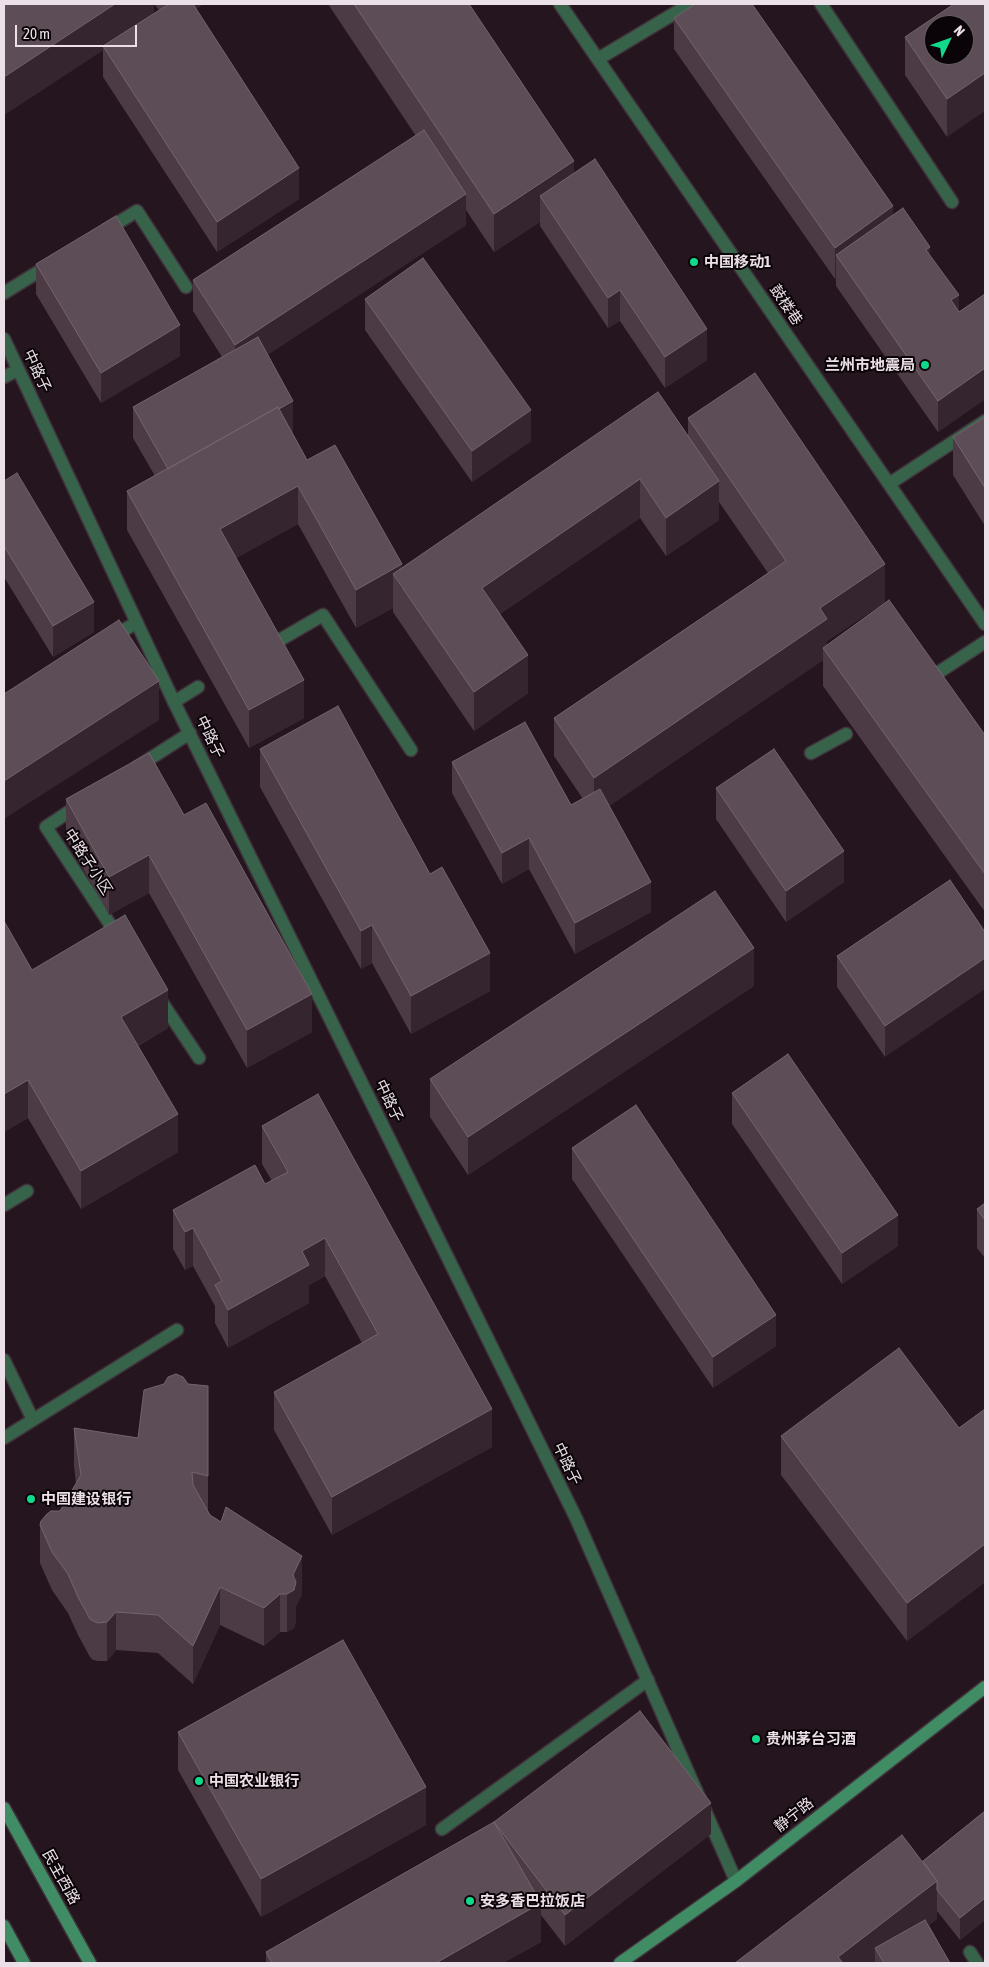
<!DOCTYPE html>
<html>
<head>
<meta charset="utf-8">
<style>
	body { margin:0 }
	#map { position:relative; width:989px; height:1967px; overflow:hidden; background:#25151f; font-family:"Asap Condensed",sans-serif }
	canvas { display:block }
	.frame { position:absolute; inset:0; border:5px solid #ebe0e7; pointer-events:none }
	.north { position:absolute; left:924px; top:15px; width:50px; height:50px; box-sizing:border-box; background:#0a0408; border:1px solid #645c61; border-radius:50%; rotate:48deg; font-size:14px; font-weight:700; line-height:20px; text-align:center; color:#ebe0e7 }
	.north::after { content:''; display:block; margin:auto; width:18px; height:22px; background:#12d98a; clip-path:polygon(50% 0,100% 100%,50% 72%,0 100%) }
	.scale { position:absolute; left:15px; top:25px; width:122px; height:22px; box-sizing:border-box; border:2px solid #ebe0e7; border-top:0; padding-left:6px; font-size:15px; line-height:18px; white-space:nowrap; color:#ebe0e7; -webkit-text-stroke:4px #0a0408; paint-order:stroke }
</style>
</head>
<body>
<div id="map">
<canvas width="989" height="1967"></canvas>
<div class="frame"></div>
<div class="north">N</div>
<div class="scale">20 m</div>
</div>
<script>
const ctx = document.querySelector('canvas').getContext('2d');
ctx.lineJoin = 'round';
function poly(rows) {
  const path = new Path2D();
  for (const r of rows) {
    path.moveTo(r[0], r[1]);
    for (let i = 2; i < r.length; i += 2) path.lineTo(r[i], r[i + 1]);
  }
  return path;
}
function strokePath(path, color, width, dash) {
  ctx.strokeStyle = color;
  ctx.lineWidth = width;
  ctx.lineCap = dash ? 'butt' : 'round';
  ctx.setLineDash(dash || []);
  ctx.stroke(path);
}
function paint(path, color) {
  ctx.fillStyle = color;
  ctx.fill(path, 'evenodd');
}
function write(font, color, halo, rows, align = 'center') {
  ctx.font = font + ' "Asap Condensed","Noto Sans SC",sans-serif';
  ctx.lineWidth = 4;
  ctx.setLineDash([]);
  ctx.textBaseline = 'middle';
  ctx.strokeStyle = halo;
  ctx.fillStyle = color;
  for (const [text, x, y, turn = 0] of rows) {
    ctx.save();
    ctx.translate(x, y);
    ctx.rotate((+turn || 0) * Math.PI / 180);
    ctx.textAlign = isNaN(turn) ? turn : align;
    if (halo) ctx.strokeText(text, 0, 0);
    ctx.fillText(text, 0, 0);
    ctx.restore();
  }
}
const lane = poly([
	[821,4,952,202],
	[598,59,690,4],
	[106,230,137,211,186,287],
	[4,293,51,264],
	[4,377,18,370],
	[110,638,136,623],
	[278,641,323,615,411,750],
	[933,676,985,642],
	[174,702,198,687],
	[811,753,846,734],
	[137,767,190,733],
	[79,805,46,827,119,938],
	[159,998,199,1058],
	[4,1205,27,1191],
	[4,1360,33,1420],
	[4,1438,177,1330],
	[442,1829,648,1680],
	[970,1952,977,1963]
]);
const street = poly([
	[560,4,985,624],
	[4,339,174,702,576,1518,736,1881],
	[889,484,985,421]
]);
const secondary = poly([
	[4,1808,90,1963],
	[4,1926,24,1963],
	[620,1963,736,1881,985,1687]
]);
const wall = poly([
	[154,4,154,13,159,10,154,4,203,4,196,9,299,199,217,252,103,77,103,50,4,115],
	[328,4,469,4,574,173,707,360,665,388,620,321,608,328,540,226,540,222,494,252,466,210,466,225,267,355,293,432,292,432,307,460,402,568,688,436,688,418,885,602,827,641,827,645,985,735,985,912,823,686,823,660,609,806,651,912,575,954,529,869,502,884,452,793,452,762,571,805,583,799,554,756,554,718,768,573,719,502,719,520,666,556,640,518,500,614,528,693,474,731,393,612,393,608,356,628,298,524,236,558,304,718,249,748,127,530,127,491,155,476,133,438,133,407,222,357,193,311,193,280,416,136],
	[954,4,947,137,905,75,905,37],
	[674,18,893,215,930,255,959,312,985,294,985,399,938,432,836,286,836,278,835,279,674,49],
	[36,264,180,356,101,403,36,294],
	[365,299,531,441,472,482,365,330],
	[985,417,985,526,953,475,953,437],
	[4,481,94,632,53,657,4,577],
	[260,749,490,991,411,1034,372,963,361,969,260,787],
	[716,788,844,882,786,922,716,819],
	[66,799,184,815,312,1032,247,1068,149,893,109,915,66,838],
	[950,880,885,1057,837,987,837,956],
	[4,921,32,970,168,1028,138,1046,178,1152,81,1209,28,1118,4,1132],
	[754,986,468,1175,430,1117,430,1079],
	[732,1093,898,1246,842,1284,732,1124],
	[262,1126,492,1447,332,1535,274,1430,274,1392,362,1343,325,1276,309,1285,309,1303,228,1348,215,1323,215,1306,193,1266,185,1270,173,1249,173,1210,265,1184,272,1181,262,1164],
	[572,1148,776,1346,713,1388,572,1179],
	[985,1203,985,1258,977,1248,977,1209],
	[188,1384,208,1386,208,1511,210,1515,302,1594,296,1606,296,1620,294,1628,287,1632,280,1632,264,1646,220,1625,193,1684,158,1653,116,1650,107,1661,98,1661,93,1660,90,1657,78,1635,68,1613,52,1590,40,1563,40,1525,60,1511,76,1483,74,1466,74,1428,138,1438],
	[985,1409,985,1582,907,1641,781,1475,781,1436,959,1428],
	[178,1732,426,1825,261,1917,178,1770],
	[985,1811,985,1920,960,1940,937,1911,937,1919,929,1925,950,1963,735,1963,923,1861],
	[494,1822,711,1834,565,1946,541,1915,541,1942,503,1963,266,1963,266,1952]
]);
const shadedWall = poly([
	[115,4,154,4,154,16,103,46,103,50,4,115,4,77],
	[169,4,203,4,169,26],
	[985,73,985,111,947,137,947,99],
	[574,161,574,199,540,196,540,222,494,252,494,214],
	[299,168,299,199,217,252,217,222],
	[466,194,466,225,235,376,235,345],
	[893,206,893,237,836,255,836,278,835,279,835,248],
	[930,247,930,278,926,250],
	[620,290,620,321,608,328,608,298],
	[959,295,959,326,951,300],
	[180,325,180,356,101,403,101,373],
	[707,329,707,360,665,388,665,357],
	[985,368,985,399,938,432,938,401],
	[293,401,293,432,168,501,168,470],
	[531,410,531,441,472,482,472,451],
	[640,479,640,518,482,626,482,588],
	[719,481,719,520,666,556,666,518],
	[298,486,298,524,220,567,220,529],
	[402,564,402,589,393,574,393,608,356,628,356,590],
	[885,564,885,602,827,641,827,653,823,648,823,660,594,816,594,778,820,608],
	[94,602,94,632,53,657,53,626],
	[528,655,528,693,474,731,474,692],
	[304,680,304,718,249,748,249,710],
	[159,681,159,720,4,819,4,781],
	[529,838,529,869,502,884,502,853],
	[844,851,844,882,786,922,786,891],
	[149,855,149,893,109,915,109,877],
	[651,882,651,912,575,954,575,923],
	[372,925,372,963,361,969,361,931],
	[754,948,754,986,468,1175,468,1137],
	[490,953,490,991,411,1034,411,996],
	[985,958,985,989,885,1057,885,1026],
	[168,990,168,1028,121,1055,121,1017],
	[312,994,312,1032,247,1068,247,1030],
	[28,1080,28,1118,4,1132,4,1094],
	[178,1114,178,1152,81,1209,81,1171],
	[898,1215,898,1246,842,1284,842,1253],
	[193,1228,193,1266,185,1270,185,1232],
	[325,1238,325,1276,309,1285,309,1303,228,1348,228,1310,302,1251],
	[776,1315,776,1346,713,1388,713,1357],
	[492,1409,492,1447,332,1535,332,1497],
	[985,1544,985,1582,907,1641,907,1603],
	[302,1556,302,1594,296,1606,296,1620,294,1628,287,1632,287,1594,293,1575],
	[220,1587,220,1625,193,1684,193,1646],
	[280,1594,280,1632,264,1646,264,1608],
	[116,1612,116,1650,107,1661,107,1622],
	[426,1787,426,1825,261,1917,261,1879],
	[711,1803,711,1834,565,1946,565,1915],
	[937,1881,937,1919,883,1961,875,1948,875,1963,838,1963,838,1957],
	[985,1898,985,1920,960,1940,960,1918],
	[541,1903,541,1942,503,1963,436,1963]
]);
const building = poly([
	[4,4,115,4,4,77,4,4],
	[169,4,193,4,299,168,217,222,103,46,169,4],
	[354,4,469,4,574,161,494,214,354,4],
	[695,4,752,4,893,206,835,248,674,18,695,4],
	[954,4,985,4,985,73,947,99,905,37,954,4],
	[934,25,964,25,964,55,934,55,934,25],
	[424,130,466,194,235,345,193,280,424,130],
	[595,159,707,329,665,357,620,290,608,298,540,196,595,159],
	[903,208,930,247,926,250,959,295,951,300,959,312,985,294,985,368,938,401,836,255,903,208],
	[116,216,180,325,101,373,36,264,116,216],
	[423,258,531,410,472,451,365,299,423,258],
	[258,337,293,401,279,409,278,407,168,469,133,407,258,337],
	[755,373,885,564,820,608,827,619,594,778,554,718,786,561,688,418,755,373],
	[658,392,719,481,666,518,640,479,482,588,528,655,474,692,393,574,658,392],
	[278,407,307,460,335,445,402,564,356,590,298,486,220,529,304,680,249,710,127,491,278,407],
	[985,417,985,488,953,437,985,417],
	[17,473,94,602,53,626,4,546,4,481,17,473],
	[889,600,985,735,985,874,823,648,889,600],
	[119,620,159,681,4,781,4,694,119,620],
	[338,706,430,874,442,867,490,953,411,996,372,925,361,931,260,749,338,706],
	[525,722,571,805,600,789,651,882,575,923,529,838,502,853,452,762,525,722],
	[774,749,844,851,786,891,716,788,774,749],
	[149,753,184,815,206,803,312,994,247,1030,149,855,109,877,66,799,149,753],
	[950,880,985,932,985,958,885,1026,837,956,950,880],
	[715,891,754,948,468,1137,430,1079,715,891],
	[125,915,168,990,121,1017,178,1114,81,1171,28,1080,4,1094,4,921,32,970,125,915],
	[788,1054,898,1215,842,1253,732,1093,788,1054],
	[318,1094,492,1409,332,1497,274,1392,378,1334,325,1238,302,1251,309,1265,228,1310,215,1285,222,1281,193,1228,185,1232,173,1210,255,1165,265,1184,288,1172,262,1126,318,1094],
	[636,1105,776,1315,713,1357,572,1148,636,1105],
	[985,1203,985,1220,977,1209,985,1203],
	[899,1348,959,1428,985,1409,985,1544,907,1603,781,1436,899,1348],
	[176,1374,183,1377,188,1384,208,1386,208,1476,192,1472,193,1485,210,1515,221,1522,226,1507,302,1556,293,1575,296,1582,294,1590,287,1594,280,1594,264,1608,220,1587,193,1646,158,1615,116,1612,107,1622,98,1623,93,1621,90,1619,78,1597,68,1574,52,1552,40,1525,41,1521,47,1514,51,1511,60,1511,81,1475,74,1428,138,1438,144,1390,164,1384,168,1377,176,1374],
	[343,1640,426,1787,261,1879,178,1732,343,1640],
	[640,1711,711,1803,565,1915,494,1822,640,1711],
	[985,1811,985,1898,960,1918,937,1890,937,1881,923,1861,985,1811],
	[494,1822,541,1903,436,1963,272,1963,266,1952,494,1822],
	[902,1835,937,1881,838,1957,843,1963,735,1963,902,1835],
	[925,1920,950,1963,884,1963,875,1948,925,1920]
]);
const markers = [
	[694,262,5,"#12d98a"],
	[925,365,5,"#12d98a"],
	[31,1499,5,"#12d98a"],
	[756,1739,5,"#12d98a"],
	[199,1781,5,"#12d98a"],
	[470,1901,5,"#12d98a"]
];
const poiNames = [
	["中国移动1",704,262],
	["兰州市地震局",915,365,"right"],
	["中国建设银行",41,1499],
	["贵州茅台习酒",766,1739],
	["中国农业银行",209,1781],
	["安多香巴拉饭店",480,1901]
];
const streetNames = [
	["鼓楼巷",786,305,56],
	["中路子",37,371,65],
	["中路子",210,737,64],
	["中路子小区",88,862,57],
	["中路子",389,1101,64],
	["中路子",567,1464,64],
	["静宁路",794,1815,-38],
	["民主西路",61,1877,61]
];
strokePath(lane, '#41313b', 15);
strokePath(street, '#41313b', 15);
strokePath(secondary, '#41313b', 15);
strokePath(lane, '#36634a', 12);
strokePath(street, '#36634a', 12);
strokePath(secondary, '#408c64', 12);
paint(wall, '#4c3b45');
paint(shadedWall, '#35252f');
paint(building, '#5d4d57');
strokePath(building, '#73646d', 1);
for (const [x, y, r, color] of markers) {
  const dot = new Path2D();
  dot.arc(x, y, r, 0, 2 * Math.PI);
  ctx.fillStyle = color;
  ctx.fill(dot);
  strokePath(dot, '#0a0408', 2);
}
write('bold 15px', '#ebe0e7', '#0a0408', poiNames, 'left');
write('15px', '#ebe0e7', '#0a0408', streetNames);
</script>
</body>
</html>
